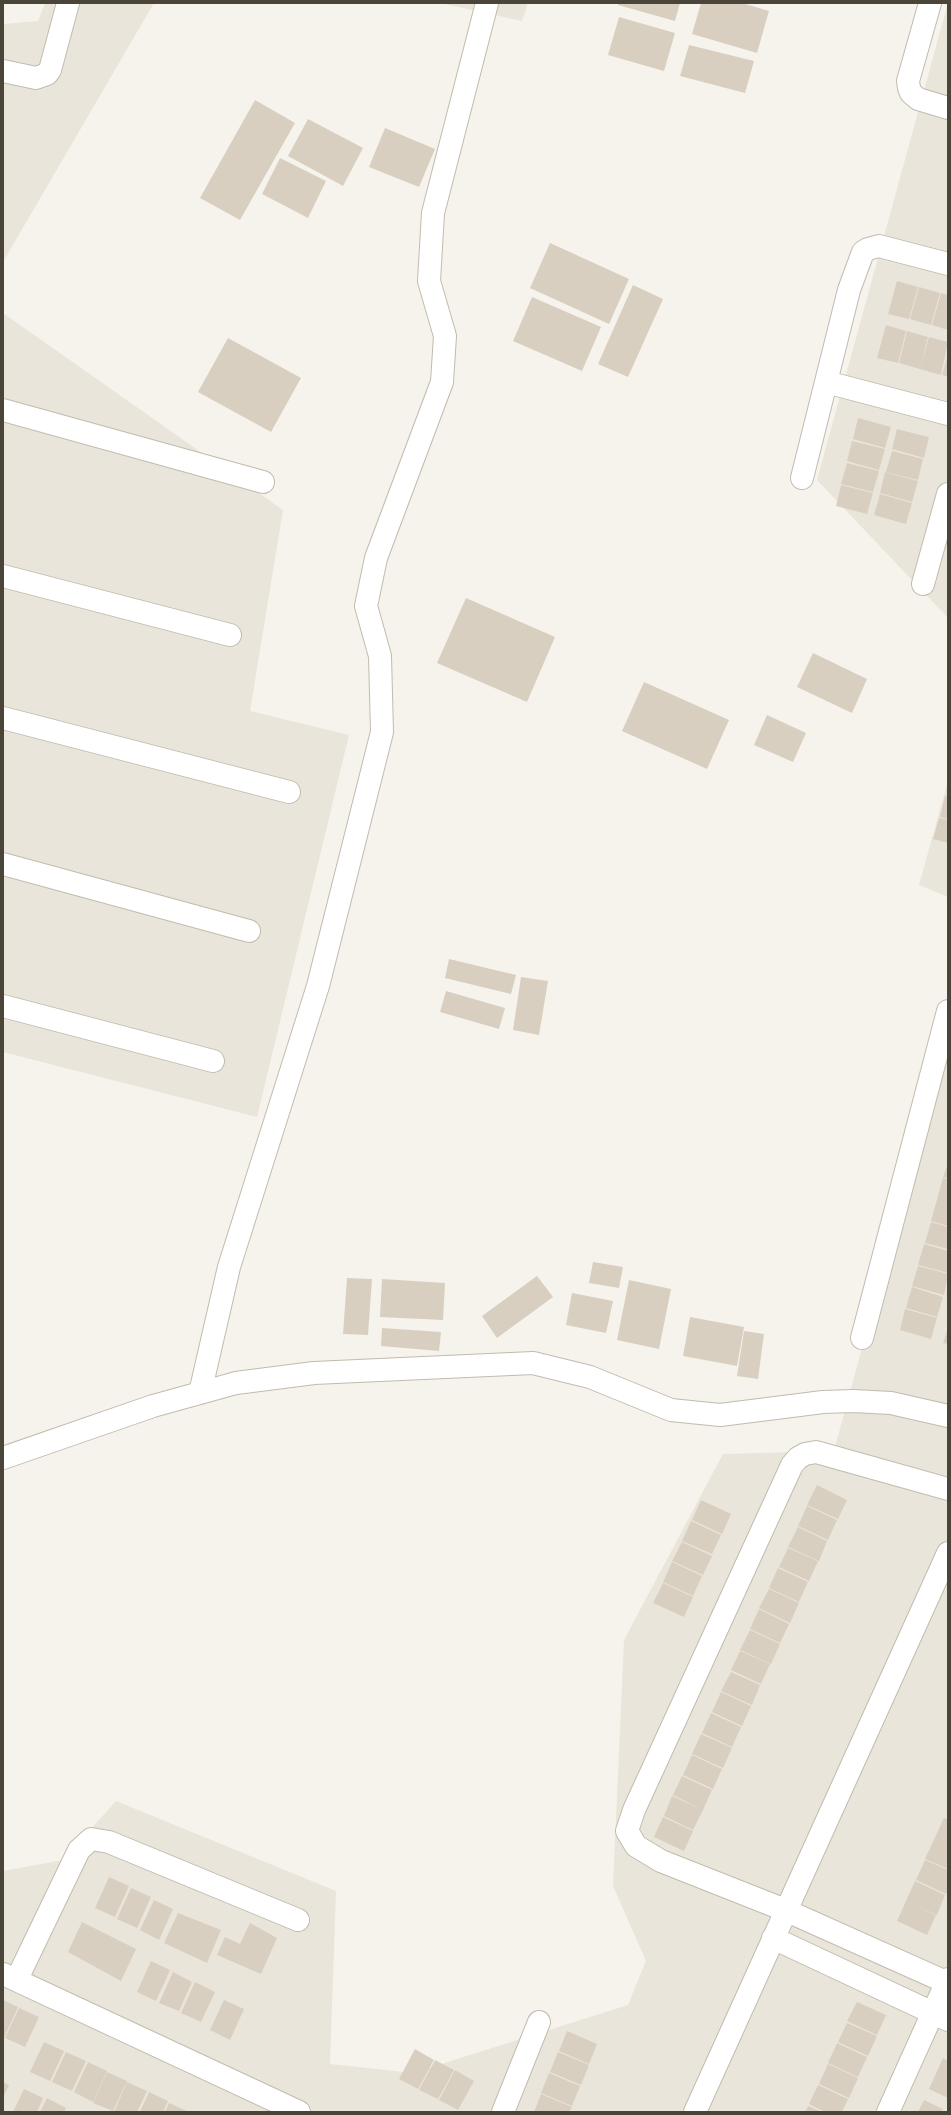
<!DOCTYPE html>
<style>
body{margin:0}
#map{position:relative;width:951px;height:2115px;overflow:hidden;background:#f6f3ec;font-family:"PT Sans Narrow",sans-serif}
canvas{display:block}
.frame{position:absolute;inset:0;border:4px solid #4b4439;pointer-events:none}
</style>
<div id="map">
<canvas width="951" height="2115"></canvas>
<div class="frame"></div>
</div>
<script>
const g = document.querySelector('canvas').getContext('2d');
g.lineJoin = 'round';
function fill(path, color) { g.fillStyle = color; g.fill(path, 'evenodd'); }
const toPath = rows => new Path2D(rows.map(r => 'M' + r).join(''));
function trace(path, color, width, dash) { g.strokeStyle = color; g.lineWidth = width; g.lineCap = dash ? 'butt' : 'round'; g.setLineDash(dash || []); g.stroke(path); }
fill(toPath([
 [45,3,154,3,3,262,3,24,38,21],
 [440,3,528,3,522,21],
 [948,3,948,618,817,480],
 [3,313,283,510,250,711,349,735,257,1117,3,1052],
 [948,781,948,897,919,885],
 [948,1031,948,2112,3,2112,3,1871,63,1860,116,1801,336,1891,330,2064,413,2073,628,2005,646,1961,613,1886,624,1640,723,1454,834,1451]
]), '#eae5da');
fill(toPath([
 [618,3,680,3,675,21,618,5],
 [701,3,742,3,769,11,757,53,692,34],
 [619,17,675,33,664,71,608,55],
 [689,45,754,61,745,93,680,76],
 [255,100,295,123,240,220,200,198],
 [308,119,363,148,343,186,288,156],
 [385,128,435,149,419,187,369,167],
 [280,158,326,181,308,218,262,194],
 [550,243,629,279,609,324,530,288],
 [897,281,918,287,909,319,888,314],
 [633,285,663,299,628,377,598,364],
 [919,287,940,293,931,325,910,319],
 [941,293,948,295,948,330,932,325],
 [532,297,601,327,582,371,513,341],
 [886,325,906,331,898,363,877,358],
 [907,331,928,337,920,369,899,363],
 [929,337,948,342,941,375,920,369],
 [228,338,301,378,271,432,198,392],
 [948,355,948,377,942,375],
 [858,418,891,427,885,448,853,439],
 [897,429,929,437,924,458,892,449],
 [852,441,885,449,879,470,847,461],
 [892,451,923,459,918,480,886,472],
 [847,463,879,471,873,492,841,484],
 [885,472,918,481,912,502,880,493],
 [841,485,873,493,867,514,836,506],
 [880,494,912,503,906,524,874,515],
 [466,598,555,637,527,702,437,663],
 [813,653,867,679,852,713,797,687],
 [644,682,729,720,707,769,622,731],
 [767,715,806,733,793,762,754,745],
 [945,796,948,797,948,819,940,817],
 [939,818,948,820,948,843,933,839],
 [449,959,516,975,511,994,445,978],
 [521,977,548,981,539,1035,513,1030],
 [446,991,505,1008,499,1029,440,1012],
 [948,1163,948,1178,943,1177],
 [943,1178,948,1179,948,1226,931,1221],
 [931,1222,948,1227,948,1249,925,1243],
 [924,1244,948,1251,948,1273,918,1265],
 [593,1262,623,1267,619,1288,589,1283],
 [918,1266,948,1274,944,1295,912,1286],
 [537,1276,553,1297,497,1338,482,1316],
 [347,1278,372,1279,368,1335,343,1334],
 [382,1279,445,1283,443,1320,380,1317],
 [629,1280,671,1289,659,1349,617,1340],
 [912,1287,943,1297,937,1317,906,1308],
 [572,1293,613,1301,606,1333,566,1325],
 [905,1309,937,1318,931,1339,900,1330],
 [690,1317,744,1327,737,1366,683,1356],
 [382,1328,441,1332,439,1351,381,1346],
 [948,1328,948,1344,943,1343],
 [744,1331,764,1334,758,1379,737,1376],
 [817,1485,847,1500,838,1519,807,1505],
 [701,1500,731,1514,722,1534,692,1520],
 [807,1506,837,1520,828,1540,798,1526],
 [691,1521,721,1535,712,1554,682,1541],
 [798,1527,827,1541,819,1561,788,1547],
 [682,1542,712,1556,703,1575,672,1561],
 [788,1548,818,1561,809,1581,779,1567],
 [672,1562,702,1576,693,1596,663,1582],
 [778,1568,808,1582,799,1602,769,1588],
 [663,1583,693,1597,684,1617,653,1603],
 [769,1589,799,1603,790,1623,759,1608],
 [759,1609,789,1624,780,1643,750,1629],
 [750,1630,780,1644,771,1664,740,1650],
 [740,1651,770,1664,761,1684,731,1670],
 [731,1672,760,1685,752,1705,721,1691],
 [721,1692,751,1706,742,1726,712,1712],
 [711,1713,741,1727,732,1747,702,1733],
 [701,1734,732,1748,723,1768,692,1754],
 [692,1755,722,1769,713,1789,683,1775],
 [682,1776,712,1790,703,1810,673,1795],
 [672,1796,703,1810,693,1830,664,1816],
 [663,1817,693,1831,684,1851,654,1837],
 [944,1818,948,1820,948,1869,925,1859],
 [925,1860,948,1870,948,1890,946,1894,916,1880],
 [109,1877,129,1886,115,1917,95,1908],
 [915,1881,945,1895,937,1915,906,1901],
 [131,1888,151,1897,137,1928,117,1919],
 [154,1900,173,1909,159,1940,140,1930],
 [906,1901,936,1915,927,1935,897,1921],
 [178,1913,221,1930,207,1963,164,1943],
 [82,1922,136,1949,121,1981,68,1952],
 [250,1923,277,1938,261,1974,217,1955,225,1937,240,1944],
 [151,1961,170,1970,156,2001,137,1992],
 [173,1972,192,1982,179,2011,159,2003],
 [195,1982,215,1992,201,2022,181,2013],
 [3,2000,18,2007,4,2038,3,2037],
 [224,2000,244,2009,230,2040,210,2030],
 [857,2002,886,2015,877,2035,847,2021],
 [19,2008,39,2017,25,2047,5,2038],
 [847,2023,877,2036,868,2056,838,2042],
 [567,2031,597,2044,589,2064,559,2051],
 [44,2042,64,2051,50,2081,30,2072],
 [837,2043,867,2057,858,2077,828,2063],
 [415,2049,434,2060,418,2089,399,2079],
 [66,2052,86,2061,72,2091,52,2082],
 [558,2052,589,2065,581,2085,550,2072],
 [943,2058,948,2061,948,2098,929,2089],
 [435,2060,454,2070,438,2099,419,2090],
 [88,2062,107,2071,93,2102,74,2092],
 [828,2064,858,2078,849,2098,819,2084],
 [455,2070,474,2081,458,2110,439,2100],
 [107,2072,127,2081,113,2111,93,2103],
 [549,2073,580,2086,572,2106,541,2093],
 [3,2082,9,2085,3,2098],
 [127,2082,147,2091,137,2112,114,2112],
 [818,2085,848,2099,842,2112,825,2112,809,2104],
 [24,2089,43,2098,37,2112,13,2112],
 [149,2092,168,2101,163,2112,140,2112],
 [541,2094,572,2107,569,2112,534,2112],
 [47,2098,66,2108,64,2112,40,2112],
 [924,2100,943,2109,942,2112,918,2112],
 [169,2103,189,2112,165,2112],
 [808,2106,822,2112,805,2112]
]), '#d8cfc1');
const street = toPath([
 [930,3,908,81,909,88,911,93,918,99,948,108],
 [3,71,36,78,47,74,50,70,68,3],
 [826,382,948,414],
 [3,410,263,482],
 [802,478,849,290,863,252,868,249,879,246,948,264],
 [3,576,230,635],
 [923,584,948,494],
 [3,718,289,792],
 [3,864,249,931],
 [3,1006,213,1061],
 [862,1338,948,1011],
 [200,1393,229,1267,318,986,382,732,380,656,366,606,376,558,442,382,445,336,429,281,433,213,487,3],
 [3,1458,153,1406,236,1383,314,1373,533,1363,590,1377,671,1410,720,1415,823,1402,853,1401,891,1403,948,1416],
 [948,1489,816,1452,805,1454,798,1458,792,1465,634,1810,627,1831,636,1846,661,1861,785,1910,948,1983],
 [773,1938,948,2020],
 [3,1974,299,2112],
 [17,1979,79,1850,91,1839,109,1842,298,1920],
 [503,2112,539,2022],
 [695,2112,948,1553],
 [888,2112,948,1979]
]);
trace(street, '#c2bbae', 24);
trace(street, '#fff', 22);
</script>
